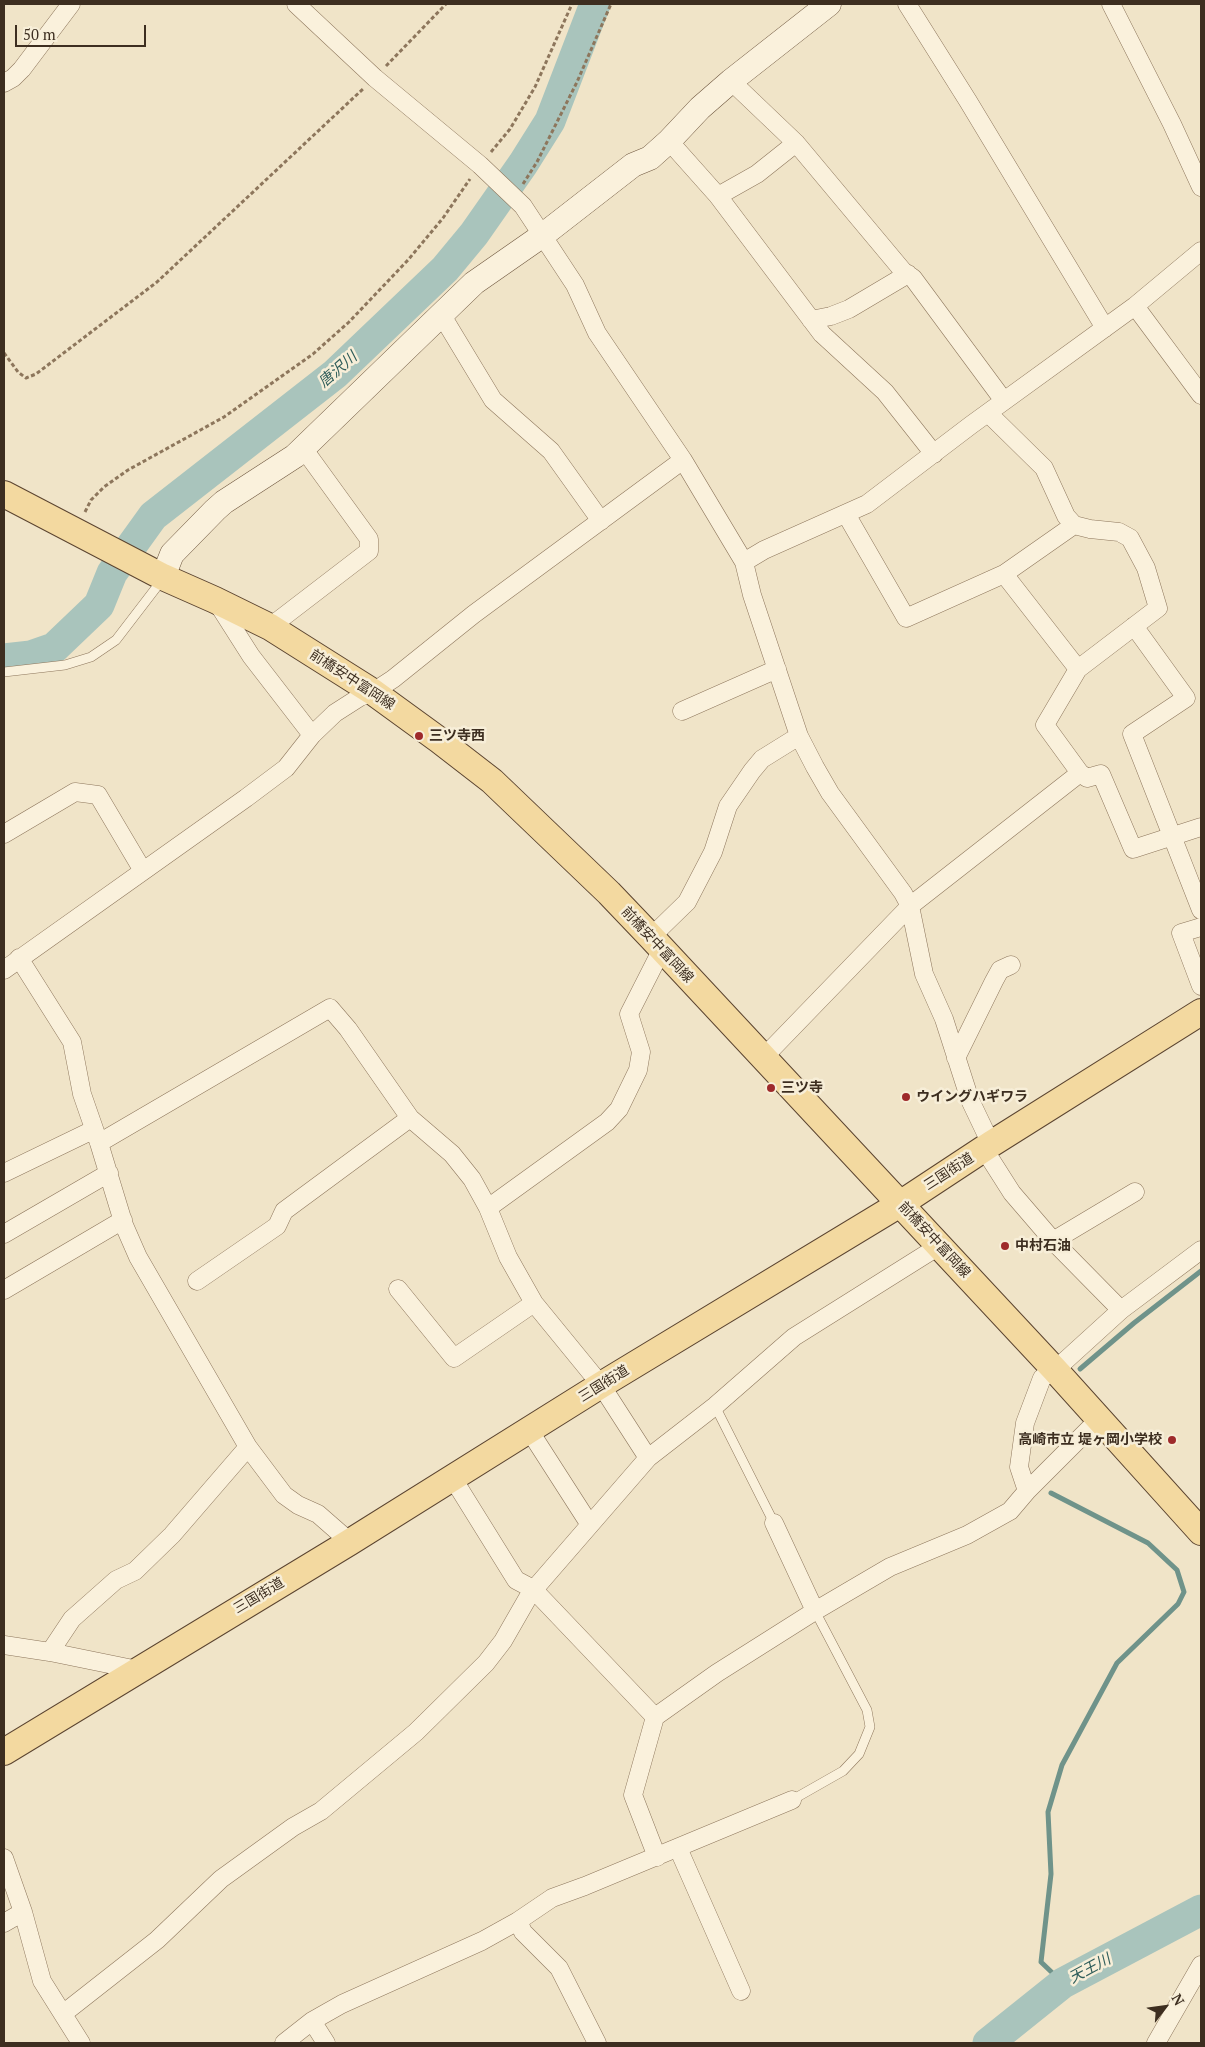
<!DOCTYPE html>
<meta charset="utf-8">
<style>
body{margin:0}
#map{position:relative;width:1205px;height:2047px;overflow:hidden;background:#f0e4c8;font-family:"PT Serif",serif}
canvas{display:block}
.frame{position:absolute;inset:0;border:5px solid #3d2e20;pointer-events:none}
.north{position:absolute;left:1140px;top:1982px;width:50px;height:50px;-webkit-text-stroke:4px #f7eed8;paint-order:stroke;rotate:60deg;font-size:14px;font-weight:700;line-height:20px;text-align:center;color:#3d2e20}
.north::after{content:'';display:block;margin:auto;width:18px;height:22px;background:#3d2e20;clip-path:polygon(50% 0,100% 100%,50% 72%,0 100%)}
.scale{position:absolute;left:15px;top:25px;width:131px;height:22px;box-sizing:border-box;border:2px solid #3d2e20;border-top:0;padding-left:6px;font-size:15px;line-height:18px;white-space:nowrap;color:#3d2e20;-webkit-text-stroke:4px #f7eed8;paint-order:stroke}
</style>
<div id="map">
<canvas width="1205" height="2047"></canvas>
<div class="frame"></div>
<div class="north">N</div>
<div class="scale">50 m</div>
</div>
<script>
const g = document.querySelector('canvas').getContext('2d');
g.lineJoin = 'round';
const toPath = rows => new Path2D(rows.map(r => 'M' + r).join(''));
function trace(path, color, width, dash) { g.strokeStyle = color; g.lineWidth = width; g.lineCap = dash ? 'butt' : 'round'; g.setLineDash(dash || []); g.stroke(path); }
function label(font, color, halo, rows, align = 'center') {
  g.font = font + ' "PT Serif","Noto Sans JP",serif'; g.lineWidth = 5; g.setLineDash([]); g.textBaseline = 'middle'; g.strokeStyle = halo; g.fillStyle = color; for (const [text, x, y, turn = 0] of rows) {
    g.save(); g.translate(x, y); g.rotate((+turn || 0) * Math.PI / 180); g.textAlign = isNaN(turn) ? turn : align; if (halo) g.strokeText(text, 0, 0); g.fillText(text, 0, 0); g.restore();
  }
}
trace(toPath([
 [1080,1369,1134,1323,1201,1271],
 [1051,1493,1148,1543,1177,1570,1184,1592,1178,1604,1117,1663,1062,1765,1048,1812,1051,1874,1041,1962,1063,1983]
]), '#6f938a', 5);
trace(toPath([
 [4,659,31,656,54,648,99,605,112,573,153,516,335,374,445,269,474,234,523,164,550,121,595,4],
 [988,2043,1063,1983,1201,1910]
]), '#a9c4bc', 31);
const lane = toPath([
 [4,672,65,665,91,657,116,640,162,580],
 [715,1406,774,1523],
 [792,1800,843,1771,859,1754,870,1727,867,1710,815,1611]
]);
const street = toPath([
 [296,4,375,78,480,165,523,206,575,285,597,333,683,460,744,562,752,595,799,736,815,767,830,793,903,893,910,906,924,974,944,1019,970,1100,991,1144],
 [907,4,968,101,1105,328],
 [1111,4,1172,124,1201,187],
 [731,81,796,143,903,271,913,278,1004,401],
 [4,83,13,78,22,69,71,4],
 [669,141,718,196,822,334,885,392,934,454],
 [718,196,757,174,796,143],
 [1135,306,1201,395],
 [441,314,493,400,551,451,601,521],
 [811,320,831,316,849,309,908,274],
 [988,413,1044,468,1066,516,1074,525,1090,529,1119,532,1130,538,1146,568,1158,608,1078,669,1045,725,1080,773,1087,778,1101,774,1133,849,1201,827],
 [846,514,906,618,1004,574,1074,525],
 [744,562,764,550,867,504,971,425,1135,306,1201,251],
 [1004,574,1078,669],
 [216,601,251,656,312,735],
 [1134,626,1186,698,1132,734,1201,910],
 [270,627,369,551,369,539,303,448],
 [682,711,777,669],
 [4,834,75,792,98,795,143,871],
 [1201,927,1181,933,1201,986],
 [651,937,687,902,713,852,728,806,752,771,762,759,799,736],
 [19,958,72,1042,82,1094,99,1143,124,1225,138,1257,248,1447,284,1495,298,1505,318,1514,350,1542],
 [4,970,246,798,286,768,312,735,335,713,360,697,373,692,393,679,474,614,683,460],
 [763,1058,910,906,1080,773],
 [956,1058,994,981,1000,970,1011,965],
 [99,1143,330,1008,348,1029,410,1118,452,1154,472,1179,488,1208,508,1257,534,1303,601,1385,648,1458],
 [984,1149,1012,1193,1055,1243,1121,1310],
 [4,1173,93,1130],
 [488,1208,607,1122,619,1109,638,1070,641,1052,629,1014,662,949],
 [4,1234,109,1173],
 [1053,1241,1135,1192],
 [197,1281,277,1226,284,1211,410,1118],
 [398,1289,454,1358,534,1303],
 [4,1290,123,1220],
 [529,1430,590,1525],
 [452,1477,516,1580,533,1589,655,1717],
 [1027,1491,1019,1467,1025,1423,1042,1378,1055,1370,1121,1310,1201,1250],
 [774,1523,815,1611],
 [4,1645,50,1652,138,1670],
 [50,1652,72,1619,116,1580,135,1571,172,1535,248,1447],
 [678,1848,741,1991],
 [657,1857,633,1795,655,1717,717,1673,815,1611,890,1567,967,1535,1010,1511,1027,1491,1099,1419],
 [4,1858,23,1912,42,1981,81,2043],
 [518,1921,523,1932,559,1968,597,2043],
 [4,1923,23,1912],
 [64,2013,157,1940,221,1879,293,1827,321,1811,416,1732,486,1663,503,1641,530,1594,648,1458,715,1406,794,1337,939,1246],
 [312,2021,326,2043],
 [284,2043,312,2021,342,2004,482,1941,518,1921,552,1898,585,1886,792,1800],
 [1156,2043,1201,1965]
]);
const secondary = toPath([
 [163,577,172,554,215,510,224,502,295,456,474,283,543,235,633,165,650,158,669,141,700,108,731,81,829,4]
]);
const primary = toPath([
 [4,494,163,577,215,600,270,627,373,692,439,740,492,781,609,893,651,937,1055,1370,1201,1532],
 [4,1752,350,1542,601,1385,900,1204,991,1144,1201,1012]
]);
trace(lane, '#8d765c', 10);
trace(street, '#8d765c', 19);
trace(secondary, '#6f573f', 25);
trace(primary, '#5b4430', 28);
trace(toPath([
 [386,66,446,4],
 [491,152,510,129,535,87,572,4],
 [523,184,537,162,577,82,611,4],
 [4,353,18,372,26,378,36,374,157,282,364,88],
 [85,512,91,500,104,487,128,470,224,417,313,354,349,322,408,260,443,218,470,179]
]), '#8d765c', 3, [4, 2.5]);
trace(lane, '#faf1dc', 9);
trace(street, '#faf1dc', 18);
trace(secondary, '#faf1dc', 24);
trace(primary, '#f3d9a0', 26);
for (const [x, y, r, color] of [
 [419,736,5,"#9e2a2b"],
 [771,1088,5,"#9e2a2b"],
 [906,1097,5,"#9e2a2b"],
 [1005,1246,5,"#9e2a2b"],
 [1172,1440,5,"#9e2a2b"]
]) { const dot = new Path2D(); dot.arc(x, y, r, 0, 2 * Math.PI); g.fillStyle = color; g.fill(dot); trace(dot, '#f7eed8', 2); }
label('14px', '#3d2e20', '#f7eed8', [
 ["前橋安中富岡線",352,680,33],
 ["前橋安中富岡線",657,945,47],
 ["三国街道",949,1172,-33],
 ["前橋安中富岡線",934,1240,47],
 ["三国街道",604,1384,-32],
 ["三国街道",259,1596,-31]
]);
label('bold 14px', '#3d2e20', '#f7eed8', [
 ["三ツ寺西",429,736],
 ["三ツ寺",781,1088],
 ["ウイングハギワラ",916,1097],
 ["中村石油",1015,1246],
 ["高崎市立 堤ヶ岡小学校",1162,1440,"right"]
], 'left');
label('italic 15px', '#2f5d5a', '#f7eed8', [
 ["唐沢川",338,370,-41],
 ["天王川",1090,1969,-28]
]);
</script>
